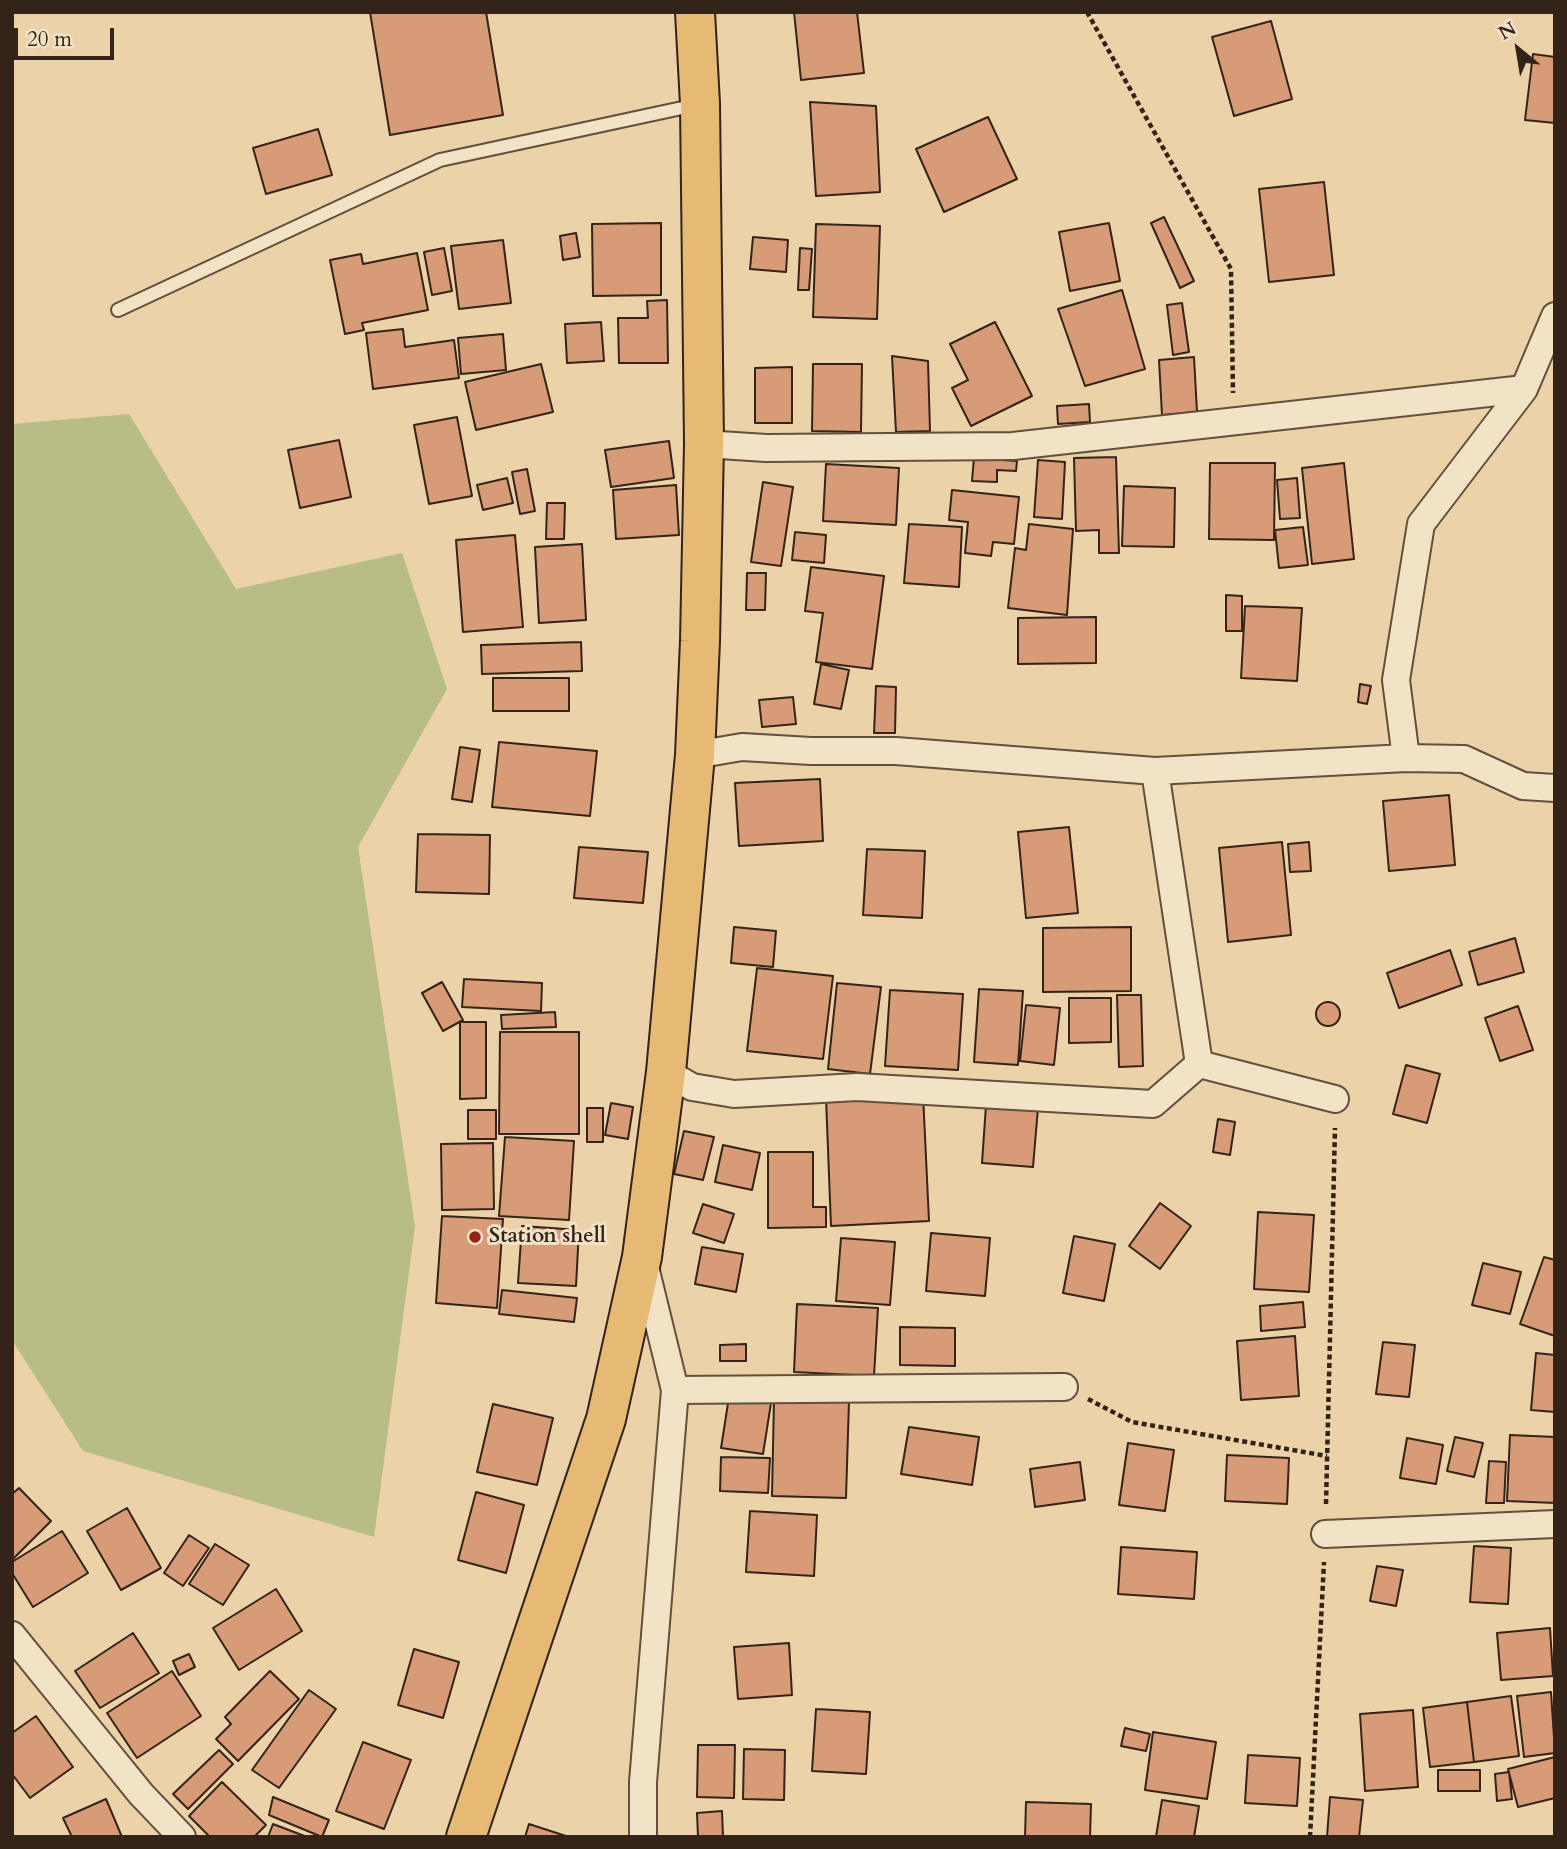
<!DOCTYPE html>
<style>
body{margin:0}
#map{position:relative;width:1567px;height:1849px;overflow:hidden;background:#ebd2a8;font-family:Cardo,serif}
canvas{display:block}
.frame{position:absolute;inset:0;border:14px solid #342319;pointer-events:none}
.north{position:absolute;left:1483px;top:14px;width:70px;height:70px;-webkit-text-stroke:5px #f2e2c6;paint-order:stroke;rotate:330deg;font-size:19px;font-weight:700;line-height:28px;text-align:center;color:#342319}
.north::after{content:'';display:block;margin:auto;width:24px;height:32px;background:#342319;clip-path:polygon(50% 0,100% 100%,50% 72%,0 100%)}
.scale{position:absolute;left:14px;top:28px;width:100px;height:32px;box-sizing:border-box;border:4px solid #342319;border-top:0;padding-left:9px;font-size:21px;line-height:24px;white-space:nowrap;color:#342319;-webkit-text-stroke:5px #f2e2c6;paint-order:stroke}
</style>
<div id="map">
<canvas width="1567" height="1849"></canvas>
<div class="frame"></div>
<div class="north">N</div>
<div class="scale">20 m</div>
</div>
<script>
const g = document.querySelector('canvas').getContext('2d');
g.lineJoin = 'round';
function fill(path, color) { g.fillStyle = color; g.fill(path, 'evenodd'); }
const toPath = rows => new Path2D(rows.map(r => 'M' + r).join(''));
function trace(path, color, width, dash) { g.strokeStyle = color; g.lineWidth = width; g.lineCap = dash ? 'butt' : 'round'; g.setLineDash(dash || []); g.stroke(path); }
function label(font, color, halo, rows, align = 'center') {
  g.font = font + ' Cardo,serif'; g.lineWidth = 6; g.setLineDash([]); g.textBaseline = 'middle'; g.strokeStyle = halo; g.fillStyle = color; for (const [text, x, y, turn = 0] of rows) {
    g.save(); g.translate(x, y); g.rotate((+turn || 0) * Math.PI / 180); g.textAlign = isNaN(turn) ? turn : align; if (halo) g.strokeText(text, 0, 0); g.fillText(text, 0, 0); g.restore();
  }
}
fill(toPath([
 [129,414,236,589,402,553,447,689,358,847,415,1226,374,1537,83,1451,12,1340,12,424]
]), '#b8bc87');
const building = toPath([
 [370,12,486,12,503,115,390,135,370,12],
 [794,12,857,12,864,73,801,80,794,12],
 [1271,21,1292,99,1234,116,1212,37,1271,21],
 [1533,54,1555,57,1555,123,1525,120,1533,54],
 [810,102,876,106,880,192,816,196,810,102],
 [988,117,1017,179,944,212,916,149,988,117],
 [318,129,332,175,266,194,253,148,318,129],
 [1324,182,1334,275,1269,282,1259,189,1324,182],
 [1164,217,1194,281,1180,288,1151,223,1164,217],
 [661,223,661,295,593,296,592,224,661,223],
 [1109,223,1120,281,1070,291,1059,232,1109,223],
 [816,224,880,226,877,319,813,317,816,224],
 [576,233,580,257,563,260,560,236,576,233],
 [753,237,788,240,786,272,750,269,753,237],
 [503,240,511,303,459,309,451,246,503,240],
 [444,248,452,291,432,295,424,252,444,248],
 [800,248,812,249,809,290,798,290,800,248],
 [417,253,428,310,362,323,364,330,345,334,330,260,361,254,363,264,417,253],
 [1122,290,1145,369,1085,386,1058,309,1122,290],
 [667,300,668,363,619,363,618,318,648,318,647,301,667,300],
 [1182,303,1189,352,1173,355,1167,305,1182,303],
 [601,322,604,361,567,363,565,324,601,322],
 [995,322,1032,396,971,426,952,388,968,380,950,344,995,322],
 [403,329,405,347,454,340,459,378,373,389,366,333,403,329],
 [503,334,506,370,461,374,458,338,503,334],
 [892,356,928,361,930,431,896,432,892,356],
 [1194,357,1197,412,1162,415,1159,360,1194,357],
 [541,364,553,412,476,430,465,382,541,364],
 [813,364,862,364,861,432,812,431,813,364],
 [792,367,792,423,755,423,755,368,792,367],
 [1089,404,1090,422,1058,424,1057,406,1089,404],
 [457,417,472,496,429,504,414,425,457,417],
 [339,440,351,497,300,508,288,450,339,440],
 [669,441,674,478,611,487,605,450,669,441],
 [1116,457,1119,553,1099,553,1099,530,1076,531,1074,458,1116,457],
 [974,458,1017,461,1016,471,997,470,997,482,972,481,974,458],
 [1038,460,1065,462,1062,519,1034,517,1038,460],
 [1210,463,1275,463,1274,540,1209,539,1210,463],
 [1344,463,1354,559,1312,564,1302,468,1344,463],
 [826,464,899,468,896,525,823,521,826,464],
 [527,469,535,511,520,514,512,472,527,469],
 [507,478,513,503,483,510,477,485,507,478],
 [1297,478,1300,518,1280,519,1277,480,1297,478],
 [763,482,793,487,781,566,751,562,763,482],
 [676,485,679,535,616,539,613,490,676,485],
 [1124,486,1175,488,1174,547,1122,546,1124,486],
 [952,490,1019,497,1014,544,993,542,991,556,965,553,968,522,949,520,952,490],
 [547,503,565,503,564,539,546,539,547,503],
 [909,524,962,527,959,587,904,583,909,524],
 [1029,524,1073,529,1067,615,1008,608,1015,548,1026,550,1029,524],
 [1303,527,1308,565,1279,568,1275,530,1303,527],
 [795,532,826,535,824,563,792,560,795,532],
 [515,535,523,627,463,632,456,540,515,535],
 [582,544,586,620,539,623,535,547,582,544],
 [811,567,884,576,872,669,816,662,823,613,805,611,811,567],
 [747,573,766,573,765,610,746,610,747,573],
 [1226,595,1242,596,1242,631,1226,631,1226,595],
 [1245,606,1302,608,1297,681,1241,678,1245,606],
 [1096,617,1096,663,1018,664,1018,618,1096,617],
 [581,642,582,671,482,674,481,645,581,642],
 [821,664,849,670,841,709,814,704,821,664],
 [493,678,569,678,569,711,493,711,493,678],
 [1360,684,1371,686,1367,704,1358,702,1360,684],
 [876,686,896,687,895,733,874,733,876,686],
 [793,697,796,724,762,727,759,700,793,697],
 [499,742,597,751,590,816,492,807,499,742],
 [460,747,480,750,472,802,452,799,460,747],
 [820,779,823,841,739,846,735,783,820,779],
 [1449,795,1455,865,1389,871,1383,801,1449,795],
 [1069,827,1078,913,1026,918,1018,832,1069,827],
 [418,834,490,835,489,894,416,892,418,834],
 [1282,842,1291,935,1228,942,1219,848,1282,842],
 [1309,842,1311,871,1290,872,1288,844,1309,842],
 [579,847,648,852,643,903,574,898,579,847],
 [867,849,925,851,922,918,863,915,867,849],
 [734,927,776,931,773,967,731,963,734,927],
 [1131,927,1131,991,1043,992,1043,928,1131,927],
 [1515,938,1524,972,1478,985,1469,952,1515,938],
 [1450,950,1462,985,1399,1008,1387,973,1450,950],
 [757,968,833,976,823,1059,747,1051,757,968],
 [464,979,542,983,541,1011,462,1007,464,979],
 [442,982,463,1020,443,1031,422,993,442,982],
 [837,983,881,987,870,1074,828,1069,837,983],
 [979,989,1023,991,1018,1065,974,1062,979,989],
 [890,990,963,994,958,1070,885,1066,890,990],
 [1117,995,1141,995,1143,1066,1119,1067,1117,995],
 [1069,998,1111,998,1111,1042,1069,1043,1069,998],
 '1316 1014a12 12 0 1 1 24 0a12 12 0 1 1-24 0Z',
 [1026,1005,1060,1008,1054,1065,1020,1061,1026,1005],
 [1518,1006,1533,1050,1500,1061,1485,1018,1518,1006],
 [555,1012,556,1027,502,1029,501,1015,555,1012],
 [460,1022,486,1022,486,1098,460,1099,460,1022],
 [500,1032,579,1032,579,1134,499,1134,500,1032],
 [1406,1065,1440,1074,1427,1123,1393,1114,1406,1065],
 [923,1094,929,1221,831,1226,826,1098,923,1094],
 [611,1103,633,1107,628,1139,605,1135,611,1103],
 [986,1105,1038,1108,1033,1167,982,1163,986,1105],
 [587,1108,603,1108,603,1142,587,1142,587,1108],
 [468,1110,496,1110,496,1139,468,1139,468,1110],
 [1218,1119,1235,1122,1230,1155,1213,1152,1218,1119],
 [684,1131,714,1137,703,1180,674,1174,684,1131],
 [505,1137,574,1141,569,1220,499,1216,505,1137],
 [493,1143,494,1209,442,1210,441,1144,493,1143],
 [723,1145,760,1153,752,1190,715,1182,723,1145],
 [768,1152,813,1152,813,1207,826,1207,826,1227,768,1228,768,1152],
 [1160,1203,1191,1226,1160,1269,1129,1246,1160,1203],
 [703,1204,734,1214,724,1243,693,1233,703,1204],
 [1258,1212,1314,1215,1309,1292,1254,1289,1258,1212],
 [442,1216,503,1219,497,1308,436,1303,442,1216],
 [522,1226,579,1230,576,1286,518,1283,522,1226],
 [931,1233,990,1238,985,1296,926,1291,931,1233],
 [1074,1236,1115,1244,1104,1301,1063,1293,1074,1236],
 [841,1238,895,1242,890,1305,836,1301,841,1238],
 [702,1247,743,1254,736,1292,695,1284,702,1247],
 [1544,1257,1555,1260,1555,1336,1520,1324,1544,1257],
 [1483,1263,1521,1272,1510,1314,1472,1305,1483,1263],
 [502,1290,577,1298,574,1322,499,1314,502,1290],
 [1303,1302,1305,1327,1261,1331,1260,1306,1303,1302],
 [797,1304,878,1308,874,1376,794,1372,797,1304],
 [900,1327,955,1328,955,1366,900,1365,900,1327],
 [1295,1336,1299,1396,1241,1400,1237,1341,1295,1336],
 [1383,1342,1415,1345,1409,1397,1376,1394,1383,1342],
 [746,1344,746,1361,720,1361,720,1345,746,1344],
 [1536,1353,1555,1355,1555,1412,1531,1410,1536,1353],
 [729,1397,771,1403,763,1454,721,1448,729,1397],
 [774,1399,849,1401,846,1498,772,1496,774,1399],
 [493,1404,553,1418,537,1485,477,1472,493,1404],
 [909,1427,979,1437,972,1485,901,1474,909,1427],
 [1510,1435,1555,1437,1555,1503,1507,1501,1510,1435],
 [1455,1437,1483,1443,1474,1477,1447,1471,1455,1437],
 [1407,1438,1443,1445,1436,1484,1400,1478,1407,1438],
 [1128,1443,1174,1450,1165,1511,1119,1505,1128,1443],
 [1227,1455,1289,1458,1287,1504,1225,1501,1227,1455],
 [721,1457,770,1458,768,1493,720,1491,721,1457],
 [1489,1461,1506,1462,1504,1503,1486,1503,1489,1461],
 [1080,1462,1085,1500,1035,1507,1030,1469,1080,1462],
 [19,1488,51,1521,13,1559,12,1494,19,1488],
 [476,1492,524,1505,506,1573,458,1560,476,1492],
 [127,1508,161,1568,121,1590,87,1531,127,1508],
 [750,1511,817,1515,814,1576,746,1572,750,1511],
 [62,1531,88,1573,33,1607,12,1573,12,1562,62,1531],
 [189,1535,209,1548,183,1586,164,1573,189,1535],
 [215,1544,249,1565,223,1605,189,1584,215,1544],
 [1474,1546,1511,1548,1508,1604,1470,1602,1474,1546],
 [1121,1547,1197,1552,1194,1599,1118,1594,1121,1547],
 [1377,1566,1403,1570,1396,1606,1370,1601,1377,1566],
 [276,1589,302,1631,239,1670,213,1628,276,1589],
 [1550,1628,1553,1676,1501,1680,1497,1633,1550,1628],
 [133,1633,159,1673,100,1708,75,1671,133,1633],
 [789,1643,792,1695,738,1699,734,1647,789,1643],
 [414,1649,459,1662,443,1718,398,1705,414,1649],
 [189,1654,195,1667,179,1675,173,1661,189,1654],
 [172,1671,201,1716,137,1758,107,1713,172,1671],
 [270,1671,299,1699,238,1761,216,1739,231,1724,225,1717,270,1671],
 [309,1690,336,1709,279,1788,252,1770,309,1690],
 [1551,1692,1555,1753,1524,1757,1517,1696,1551,1692],
 [1511,1696,1519,1756,1474,1762,1467,1702,1511,1696],
 [1467,1702,1474,1762,1430,1767,1423,1708,1467,1702],
 [816,1709,870,1712,866,1774,812,1771,816,1709],
 [1413,1710,1418,1787,1365,1791,1360,1714,1413,1710],
 [36,1716,73,1767,30,1798,12,1774,12,1733,36,1716],
 [1125,1728,1150,1734,1146,1751,1121,1746,1125,1728],
 [1153,1732,1216,1742,1207,1799,1145,1790,1153,1732],
 [363,1742,411,1760,384,1829,336,1811,363,1742],
 [698,1745,735,1745,734,1798,697,1797,698,1745],
 [744,1749,785,1750,784,1800,743,1799,744,1749],
 [219,1750,233,1764,188,1809,173,1794,219,1750],
 [1248,1755,1300,1758,1297,1806,1245,1803,1248,1755],
 [1555,1757,1555,1798,1518,1807,1508,1769,1555,1757],
 [1438,1770,1480,1770,1480,1791,1438,1791,1438,1770],
 [1509,1772,1512,1799,1497,1801,1495,1774,1509,1772],
 [222,1782,266,1825,254,1837,210,1837,189,1816,222,1782],
 [273,1797,329,1820,322,1837,269,1815,273,1797],
 [1330,1797,1363,1800,1359,1837,1327,1837,1330,1797],
 [106,1799,122,1837,72,1837,63,1818,106,1799],
 [1162,1800,1199,1806,1194,1837,1156,1837,1162,1800],
 [1026,1802,1091,1804,1090,1837,1025,1837,1026,1802],
 [722,1811,723,1837,698,1837,697,1813,722,1811],
 [273,1824,307,1837,268,1837,273,1824],
 [529,1824,569,1837,525,1837,529,1824]
]);
fill(building, '#d89b77');
trace(building, '#342319', 2);
const lane = toPath([
 [118,310,440,160,696,105]
]);
const street = toPath([
 [704,444,766,448,1013,446,1524,389],
 [695,755,742,747,811,751,896,751,1155,771,1406,758,1464,759,1523,786,1555,788],
 [1406,758,1396,680,1421,524,1524,389,1555,316],
 [1199,1064,1335,1099],
 [666,1072,692,1087,734,1094,857,1087,1153,1104,1199,1064,1155,771],
 [675,1390,1064,1387],
 [1325,1534,1555,1524],
 [12,1635,141,1794,182,1837],
 [643,1837,643,1782,675,1390,644,1263]
]);
const highway = toPath([
 [466,1837,606,1419,642,1257,666,1072,695,755,700,641,704,444,700,104,695,12]
]);
trace(lane, '#624f3d', 16);
trace(street, '#624f3d', 30);
trace(highway, '#342319', 42);
trace(toPath([
 [1087,12,1231,269,1233,393],
 [1088,1399,1132,1422,1327,1456],
 [1326,1504,1335,1128],
 [1310,1837,1324,1562]
]), '#342319', 4.5, [5, 3.5]);
trace(lane, '#f2e2c6', 12);
trace(street, '#f2e2c6', 26);
trace(highway, '#e6b974', 38);
for (const [x, y, r, color] of [
 [475,1237,7,"#8f2418"]
]) { const dot = new Path2D(); dot.arc(x, y, r, 0, 2 * Math.PI); g.fillStyle = color; g.fill(dot); trace(dot, '#f2e2c6', 2.5); }
label('bold 21px', '#342319', '#f2e2c6', [
 ["Station shell",489,1237]
], 'left');
</script>
